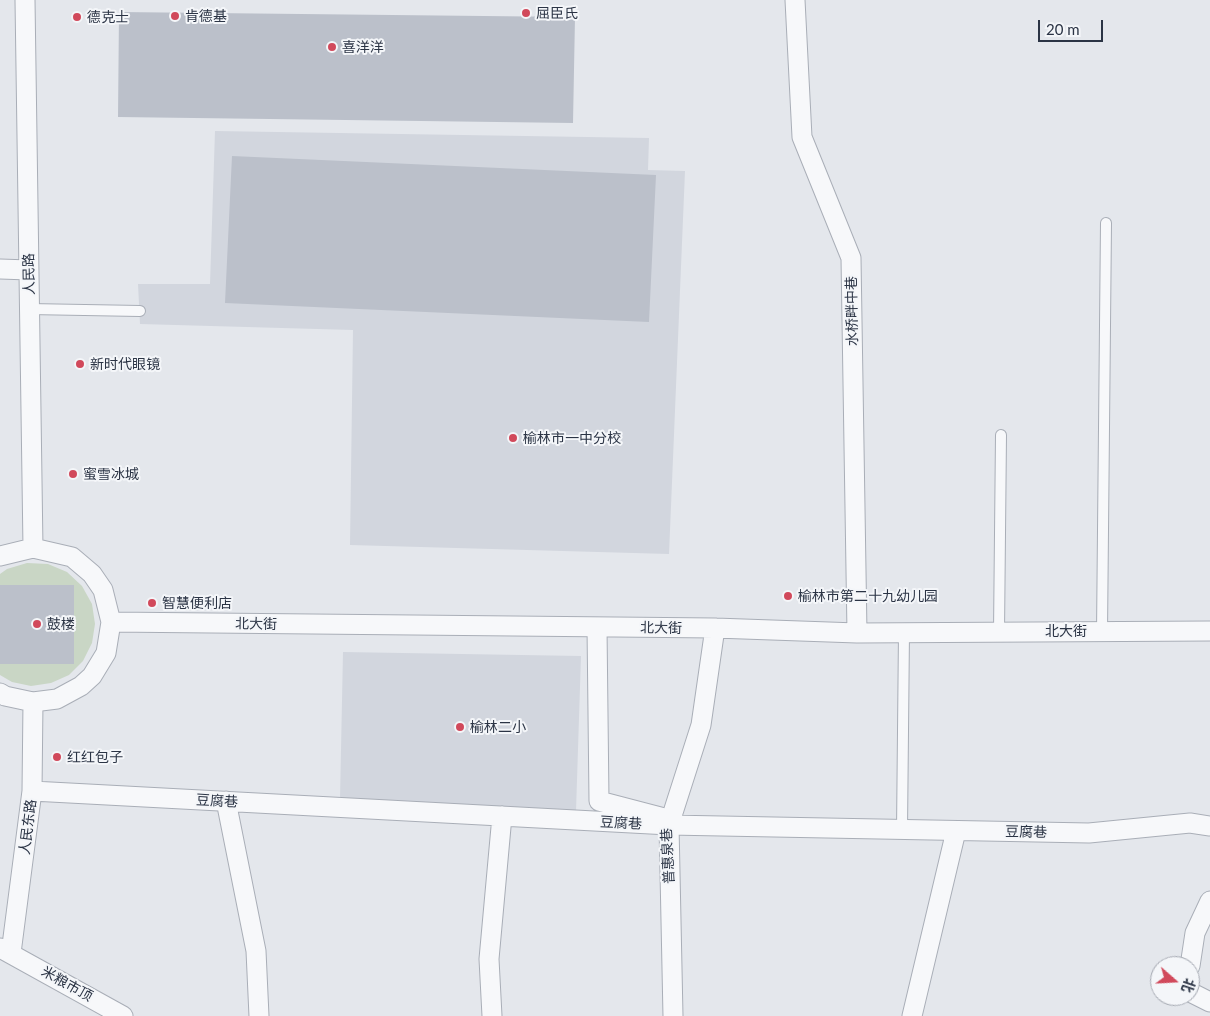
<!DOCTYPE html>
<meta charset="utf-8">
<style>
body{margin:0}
#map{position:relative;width:1210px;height:1016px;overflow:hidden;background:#e4e7ec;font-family:Lato,"Noto Sans SC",sans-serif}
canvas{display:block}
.north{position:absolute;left:1150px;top:956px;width:50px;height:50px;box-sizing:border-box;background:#f4f6f9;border:1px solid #a4a8b1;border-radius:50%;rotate:109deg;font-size:14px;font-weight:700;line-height:20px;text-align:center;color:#2b3445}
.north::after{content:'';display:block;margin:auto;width:18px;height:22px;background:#d1495b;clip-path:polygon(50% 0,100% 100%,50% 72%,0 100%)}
.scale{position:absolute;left:1038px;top:20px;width:65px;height:22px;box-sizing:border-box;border:2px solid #2b3445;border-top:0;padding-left:6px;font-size:15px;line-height:18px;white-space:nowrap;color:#2b3445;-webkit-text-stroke:4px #f4f6f9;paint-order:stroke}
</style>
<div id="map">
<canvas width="1210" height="1016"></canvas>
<div class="north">北</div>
<div class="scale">20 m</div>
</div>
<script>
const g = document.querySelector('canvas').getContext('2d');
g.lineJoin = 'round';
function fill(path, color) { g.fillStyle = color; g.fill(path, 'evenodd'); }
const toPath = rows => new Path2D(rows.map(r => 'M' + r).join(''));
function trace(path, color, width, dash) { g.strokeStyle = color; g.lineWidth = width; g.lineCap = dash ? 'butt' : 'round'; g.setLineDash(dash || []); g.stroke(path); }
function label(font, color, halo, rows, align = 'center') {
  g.font = font + ' Lato,"Noto Sans SC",sans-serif'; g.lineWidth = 4; g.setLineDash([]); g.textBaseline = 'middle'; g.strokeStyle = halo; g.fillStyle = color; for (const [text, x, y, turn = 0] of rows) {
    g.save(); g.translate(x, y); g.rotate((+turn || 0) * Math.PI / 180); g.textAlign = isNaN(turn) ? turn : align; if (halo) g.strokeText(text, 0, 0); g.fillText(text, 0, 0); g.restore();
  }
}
fill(toPath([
 [215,131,649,138,648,170,685,171,669,554,350,545,353,330,140,324,138,284,210,284],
 [343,652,581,656,576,811,340,799]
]), '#d2d6de');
fill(toPath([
 [27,563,48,564,67,572,82,586,92,604,95,624,92,643,83,661,69,675,51,683,31,686,12,682,0,675,0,574,7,569]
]), '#c9d6c5');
fill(toPath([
 [119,12,575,17,573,123,118,117],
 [232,156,656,175,649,322,225,303],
 [0,585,74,585,74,664,0,664]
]), '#bbc0ca');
const lane = toPath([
 [29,309,140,311],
 [999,632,1001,435],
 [1102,632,1106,223],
 [902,830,904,632]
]);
const street = toPath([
 [25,0,33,548],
 [795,0,802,137,851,258,857,633],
 [0,269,29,270],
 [0,556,33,548,72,557,92,574,103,590,111,622,106,653,92,676,81,686,57,699,33,702,5,696,0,693],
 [111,622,715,628,857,633,1210,631],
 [597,627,599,801,664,818,669,825,673,1016],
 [32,791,669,825,1089,833,1190,823,1210,826],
 [226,801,256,951,259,1016],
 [669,825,701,725,715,628],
 [0,948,123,1016],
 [11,953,32,791,33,702],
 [1190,966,1195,933,1210,901],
 [1190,992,1210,1002],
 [492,1016,489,959,502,816],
 [912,1016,956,831]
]);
trace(lane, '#a9aeb7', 12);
trace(street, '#a9aeb7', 21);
trace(lane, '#f7f8fa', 10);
trace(street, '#f7f8fa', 19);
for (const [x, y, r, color] of [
 [526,13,5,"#d1495b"],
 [175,16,5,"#d1495b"],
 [77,17,5,"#d1495b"],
 [332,47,5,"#d1495b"],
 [80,364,5,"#d1495b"],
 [513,438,5,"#d1495b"],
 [73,474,5,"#d1495b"],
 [788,596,5,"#d1495b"],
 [152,603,5,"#d1495b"],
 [37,624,5,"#d1495b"],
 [460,727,5,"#d1495b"],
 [57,757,5,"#d1495b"]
]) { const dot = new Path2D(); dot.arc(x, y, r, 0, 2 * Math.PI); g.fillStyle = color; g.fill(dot); trace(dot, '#f4f6f9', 2); }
label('14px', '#2b3445', '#f4f6f9', [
 ["屈臣氏",536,13],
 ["肯德基",185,16],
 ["德克士",87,17],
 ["喜洋洋",342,47],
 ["新时代眼镜",90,364],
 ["榆林市一中分校",523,438],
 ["蜜雪冰城",83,474],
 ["榆林市第二十九幼儿园",798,596],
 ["智慧便利店",162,603],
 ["鼓楼",47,624],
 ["榆林二小",470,727],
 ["红红包子",67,757]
], 'left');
label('14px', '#2b3445', '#f4f6f9', [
 ["人民路",29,274,-91],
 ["水桥畔中巷",852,311,-91],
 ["北大街",256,624,1],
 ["北大街",661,628,1],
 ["北大街",1066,631],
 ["豆腐巷",217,801,3],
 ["豆腐巷",621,823,3],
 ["人民东路",28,827,-83],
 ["豆腐巷",1026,832,1],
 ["普惠泉巷",668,856,-93],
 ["米粮市顶",67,984,29]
]);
</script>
